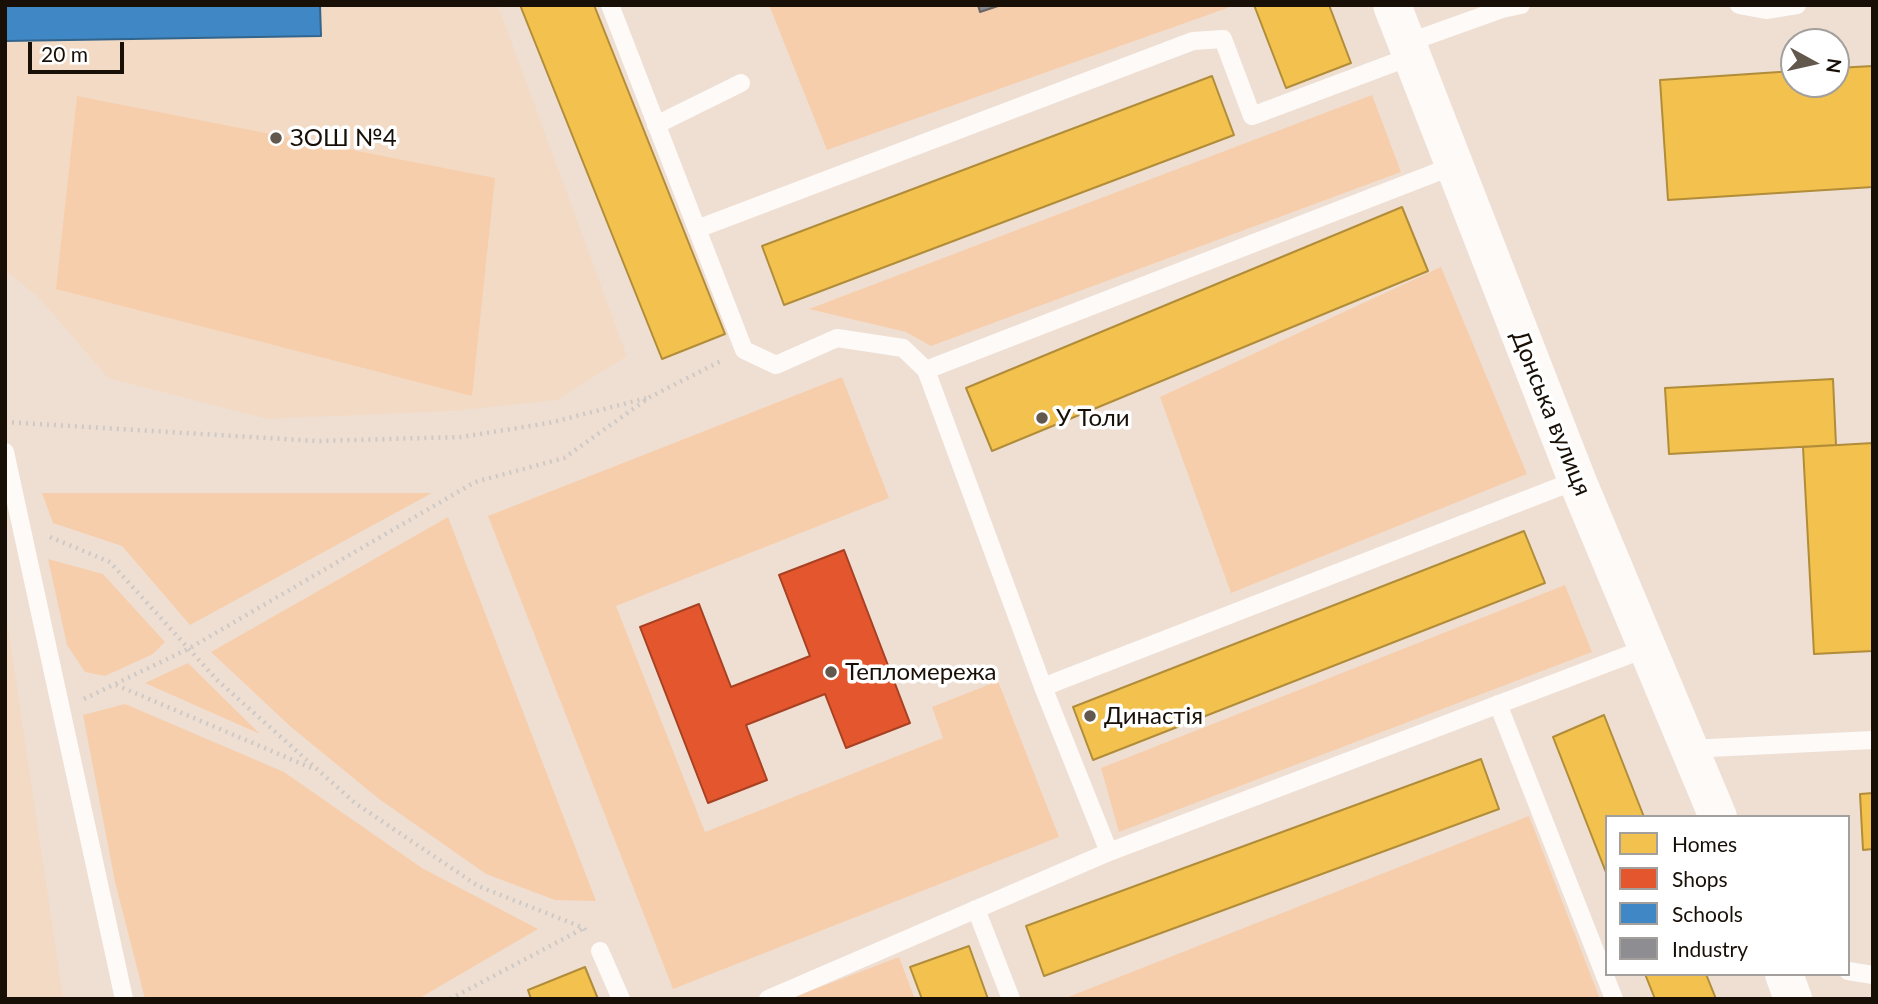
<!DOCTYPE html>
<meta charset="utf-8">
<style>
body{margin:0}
#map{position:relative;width:1878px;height:1004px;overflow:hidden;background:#efdfd3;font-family:Lato,sans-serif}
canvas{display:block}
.frame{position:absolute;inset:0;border:7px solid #180f07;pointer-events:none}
.legend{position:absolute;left:1605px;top:815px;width:245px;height:161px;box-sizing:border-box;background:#fff;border:2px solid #a39f9c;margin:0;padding:9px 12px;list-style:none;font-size:21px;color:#180f07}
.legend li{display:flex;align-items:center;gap:14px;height:35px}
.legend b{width:35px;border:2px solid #a39f9c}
.north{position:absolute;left:1780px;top:28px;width:70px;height:70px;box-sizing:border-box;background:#fff;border:2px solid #a39f9c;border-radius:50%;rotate:98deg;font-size:19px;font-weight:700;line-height:28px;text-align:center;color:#180f07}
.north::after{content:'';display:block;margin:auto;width:24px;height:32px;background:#63584e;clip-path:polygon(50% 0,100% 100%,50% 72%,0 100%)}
.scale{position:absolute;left:28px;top:42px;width:96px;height:32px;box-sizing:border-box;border:4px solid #180f07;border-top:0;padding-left:9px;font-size:21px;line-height:24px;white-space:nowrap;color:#180f07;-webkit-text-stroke:5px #fff;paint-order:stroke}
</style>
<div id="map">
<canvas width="1878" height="1004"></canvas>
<div class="frame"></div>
<ul class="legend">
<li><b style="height:19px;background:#f2c14e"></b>Homes</li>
<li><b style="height:19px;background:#e4572e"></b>Shops</li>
<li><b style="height:19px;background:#3f88c5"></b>Schools</li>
<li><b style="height:19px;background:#8d8d92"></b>Industry</li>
</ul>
<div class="north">N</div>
<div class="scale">20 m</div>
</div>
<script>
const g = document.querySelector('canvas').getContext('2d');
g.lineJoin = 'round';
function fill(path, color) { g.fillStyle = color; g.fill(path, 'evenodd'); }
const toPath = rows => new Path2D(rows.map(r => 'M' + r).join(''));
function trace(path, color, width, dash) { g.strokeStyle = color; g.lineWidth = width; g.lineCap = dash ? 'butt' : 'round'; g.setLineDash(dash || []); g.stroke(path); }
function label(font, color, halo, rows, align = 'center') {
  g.font = font + ' Lato,sans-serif'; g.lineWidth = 7; g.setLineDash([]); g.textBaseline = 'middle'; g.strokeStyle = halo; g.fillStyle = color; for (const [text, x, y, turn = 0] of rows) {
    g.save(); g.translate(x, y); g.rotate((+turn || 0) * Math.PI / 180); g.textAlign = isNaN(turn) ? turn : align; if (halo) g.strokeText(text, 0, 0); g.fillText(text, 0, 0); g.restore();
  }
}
fill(toPath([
 [5,5,498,5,627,356,557,400,453,411,267,419,108,378,40,299,5,270],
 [5,606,63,997,5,999]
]), '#f3dac5');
fill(toPath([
 [769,5,1233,5,1233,6,827,150],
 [1372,95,1401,172,931,346,906,332,809,309],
 [77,96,495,178,472,396,56,289],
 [1441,267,1527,474,1231,593,1160,397],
 [842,377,889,498,616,606,705,832,943,738,932,707,998,681,1059,837,673,989,488,516],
 [42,493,432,493,190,625,122,546,53,523],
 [448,517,596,901,555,900,486,874,379,799,291,727,211,652],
 [48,559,103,574,165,642,153,654,105,676,85,672,67,645],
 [1565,585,1592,652,1119,832,1101,768],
 [188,663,260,734,145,683],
 [125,704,284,772,422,868,538,929,418,999,145,999,115,882,83,715],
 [1529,816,1600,999,1063,999],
 [899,957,915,999,789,999]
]), '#f7ceac');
const homes = toPath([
 [520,5,594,5,725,334,662,359,520,5],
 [1254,5,1329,5,1351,63,1286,88,1254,5],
 [1873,66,1873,187,1668,200,1660,80,1794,71,1794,84,1836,84,1836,68,1873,66],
 [1212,76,1234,135,784,305,762,246,1212,76],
 [1402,207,1428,271,992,451,966,388,1402,207],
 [1833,379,1836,445,1669,454,1665,388,1833,379],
 [1873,443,1873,651,1814,654,1803,447,1873,443],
 [1524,531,1545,583,1093,760,1073,707,1524,531],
 [1604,715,1644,817,1607,817,1607,875,1553,737,1604,715],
 [1481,759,1499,809,1044,976,1026,926,1481,759],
 [1873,793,1873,849,1863,850,1860,794,1873,793],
 [969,946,988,999,922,999,910,967,969,946],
 [585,967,598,999,531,999,528,990,585,967],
 [1645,974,1706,974,1716,999,1655,999,1645,974]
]);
fill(homes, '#f2c14e');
trace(homes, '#b18c39', 2);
const shops = toPath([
 [844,550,910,723,846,748,825,694,746,725,767,780,708,803,640,627,699,604,731,687,810,656,779,575,844,550]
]);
fill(shops, '#e4572e');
trace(shops, '#a74122', 2);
const schools = toPath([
 [5,5,320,5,321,36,5,41,5,5]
]);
fill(schools, '#3f88c5');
trace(schools, '#33648c', 2);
const industry = toPath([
 [978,5,1001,5,980,12,978,5]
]);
fill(industry, '#8d8d92');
trace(industry, '#6a6768', 2);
trace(toPath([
 [5,422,317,441,461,437,549,423,647,398],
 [50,537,110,562,217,680,355,803,478,886,584,928,587,933],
 [116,685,314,769],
 [84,699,188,649,475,482,564,458,650,397,723,360],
 [450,999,584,928]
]), '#cec9c5', 4.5, [2, 5]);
trace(toPath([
 [610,5,744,350,776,365,837,338,903,348,926,370,1453,166],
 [1739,5,1766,10,1797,5],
 [1407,43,1502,9,1521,5],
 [656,125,741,83],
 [697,229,1193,41,1223,39,1252,116,1412,56],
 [926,370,1043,687,1109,852,1647,648],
 [5,452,124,999],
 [1043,687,1577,480],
 [1498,704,1614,999],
 [1689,749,1873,740],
 [976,909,1011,999],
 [600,951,621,999],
 [1848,971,1873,975],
 [768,999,1109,852]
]), '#fdfaf8', 18);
trace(toPath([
 [1392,5,1577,480,1718,817],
 [1784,974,1793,999]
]), '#fdfaf8', 38);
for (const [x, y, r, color] of [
 [276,138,7,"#63584e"],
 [1042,418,7,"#63584e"],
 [831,672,7,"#63584e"],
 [1090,716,7,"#63584e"]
]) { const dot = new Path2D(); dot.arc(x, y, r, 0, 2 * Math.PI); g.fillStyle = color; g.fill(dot); trace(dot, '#fff', 2.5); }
label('24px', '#180f07', '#fff', [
 ["ЗОШ №4",290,138],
 ["У Толи",1056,418],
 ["Тепломережа",845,672],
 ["Династія",1104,716]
], 'left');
label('24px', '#180f07', '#fff', [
 ["Донська вулиця",1551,413,68]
]);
</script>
